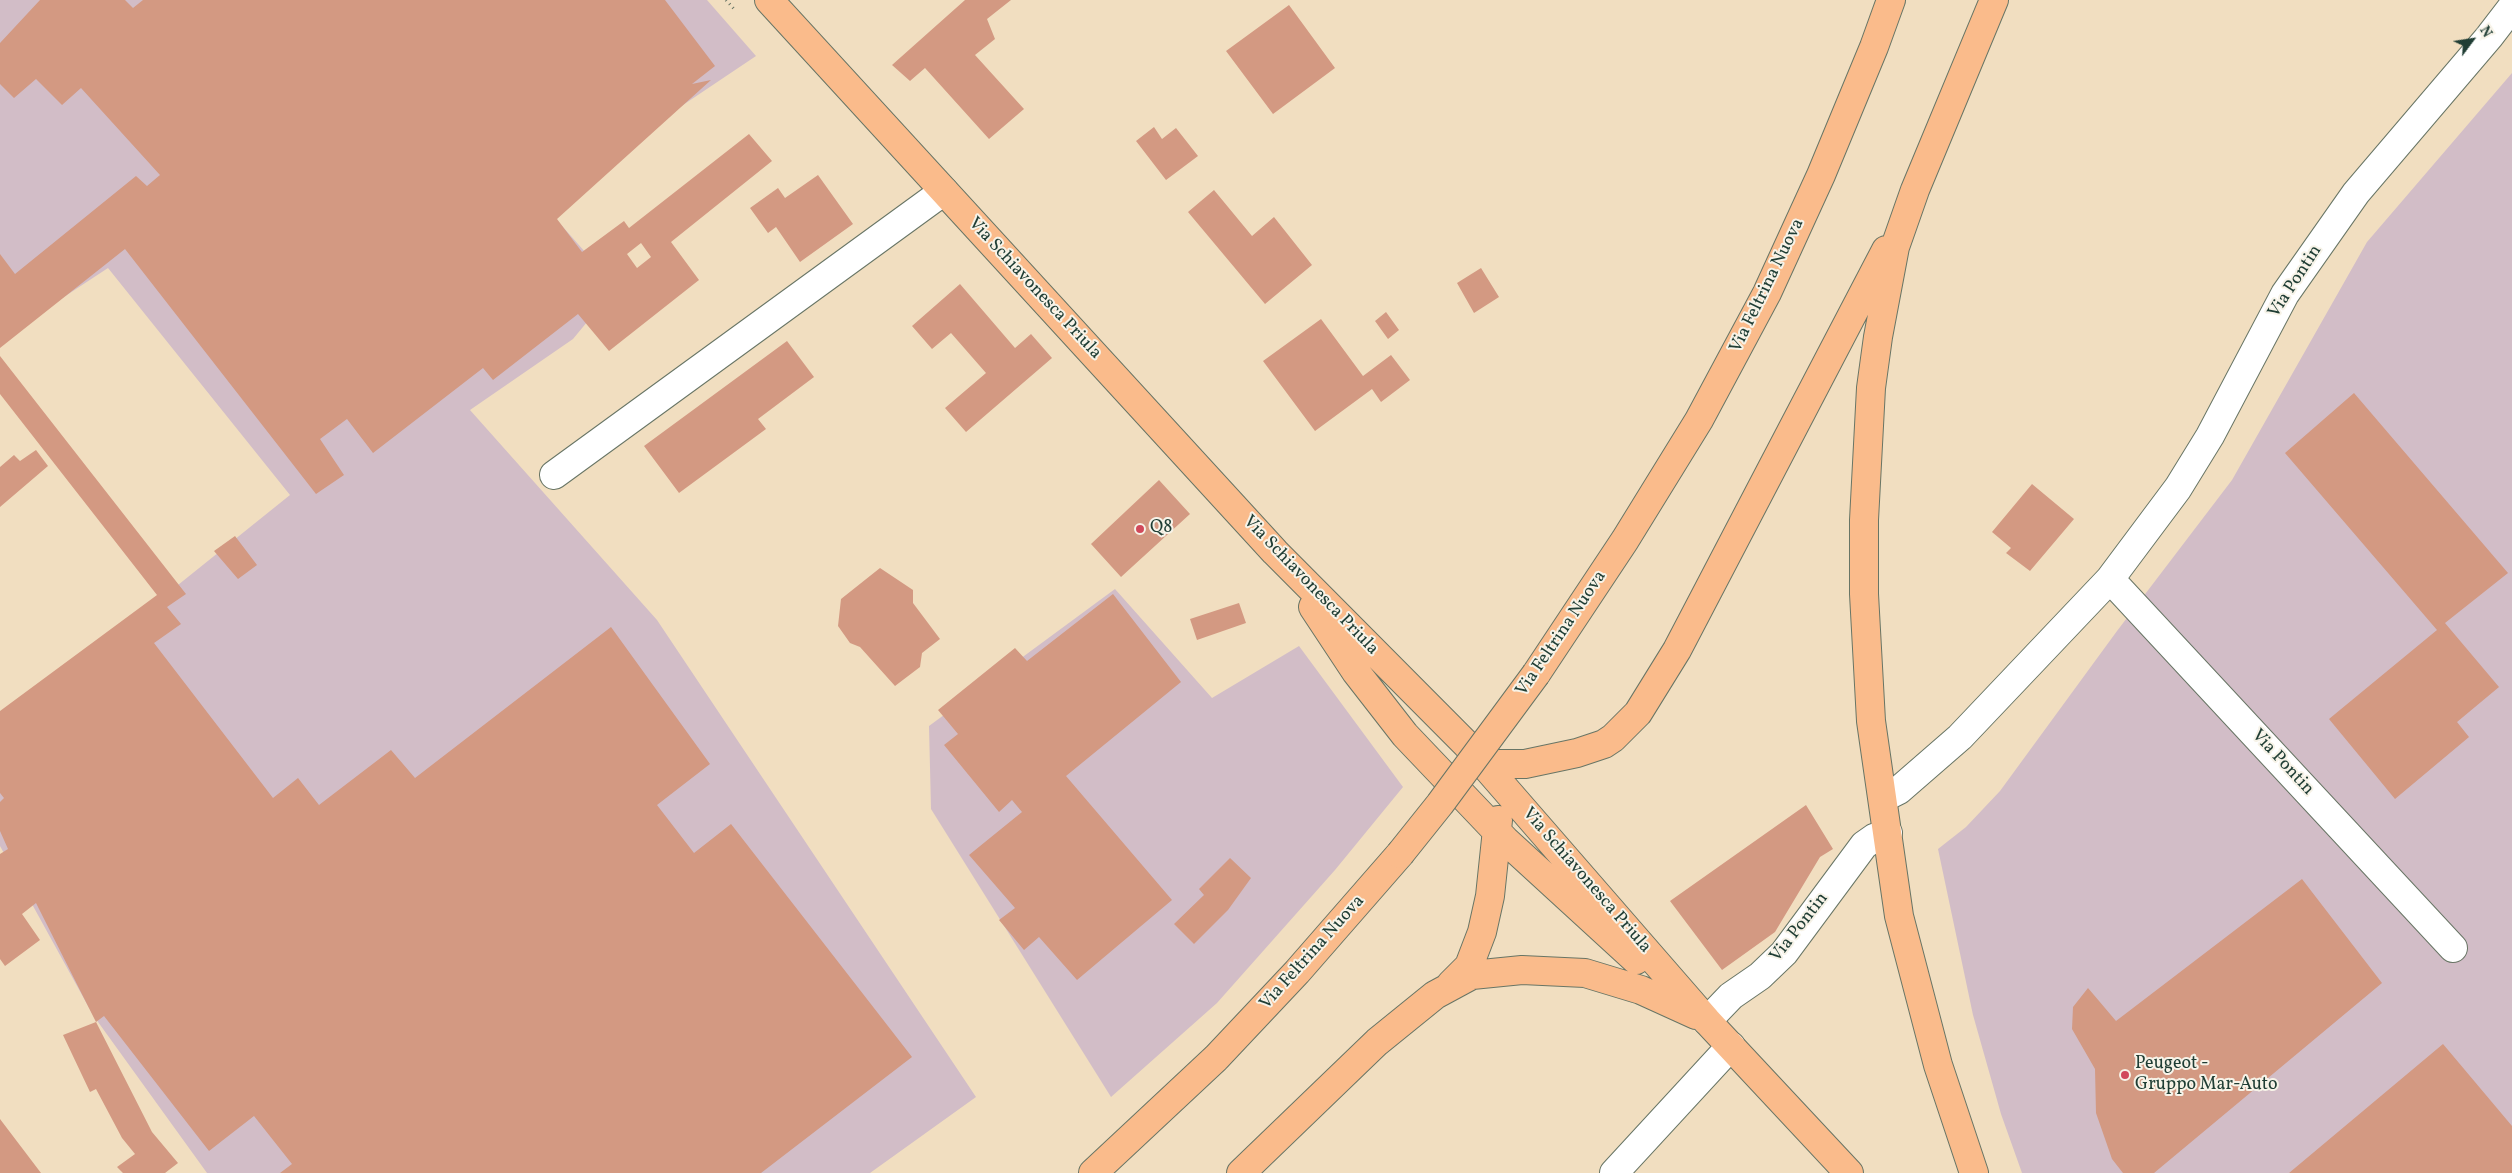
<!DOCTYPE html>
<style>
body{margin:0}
#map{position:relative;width:2512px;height:1173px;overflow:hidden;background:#f1dec0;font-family:Vollkorn,serif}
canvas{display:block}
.north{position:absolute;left:2447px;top:15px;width:50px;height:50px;-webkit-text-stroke:4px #f7f3e8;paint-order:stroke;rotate:59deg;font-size:14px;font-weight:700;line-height:20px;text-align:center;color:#1f3d34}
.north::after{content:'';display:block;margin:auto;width:18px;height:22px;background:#1f3d34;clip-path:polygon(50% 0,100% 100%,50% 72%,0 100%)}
</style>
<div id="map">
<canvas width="2512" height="1173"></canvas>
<div class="north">N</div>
</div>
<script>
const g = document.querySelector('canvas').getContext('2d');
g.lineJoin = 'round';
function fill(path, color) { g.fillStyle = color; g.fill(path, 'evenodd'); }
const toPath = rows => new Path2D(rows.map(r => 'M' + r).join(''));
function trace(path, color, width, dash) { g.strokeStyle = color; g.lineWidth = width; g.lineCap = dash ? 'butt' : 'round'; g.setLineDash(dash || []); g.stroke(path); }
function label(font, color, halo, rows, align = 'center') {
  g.font = font + ' Vollkorn,serif'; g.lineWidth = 4; g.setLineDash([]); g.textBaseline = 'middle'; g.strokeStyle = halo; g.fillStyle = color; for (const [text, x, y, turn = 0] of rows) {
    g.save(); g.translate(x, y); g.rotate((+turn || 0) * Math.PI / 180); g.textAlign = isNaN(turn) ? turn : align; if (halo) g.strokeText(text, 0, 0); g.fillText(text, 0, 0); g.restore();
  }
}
fill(toPath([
 [0,0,707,0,756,56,540,201,616,287,573,339,470,410,657,620,976,1097,870,1173,207,1173,93,1015,0,846,0,728,290,495,108,268,0,339],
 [2512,73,2512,1173,2022,1173,2001,1114,1973,1015,1938,849,1966,827,2000,791,2117,631,2232,480,2367,242],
 [1115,589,1212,698,1299,646,1403,787,1335,870,1217,1003,1111,1097,931,809,929,726]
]), '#d2bdc7');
fill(toPath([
 [40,0,125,0,133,8,143,0,665,0,715,66,692,84,711,80,557,219,582,252,624,221,629,228,749,134,772,161,671,242,699,280,609,351,578,314,493,380,483,368,373,453,347,419,320,439,344,475,316,494,125,249,0,348,0,254,15,274,136,176,147,186,160,175,81,88,62,105,36,79,14,98,0,84,0,43],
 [641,243,651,257,637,268,627,254],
 [965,0,1011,0,987,19,995,39,975,55,1024,109,989,139,925,68,910,81,892,65],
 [1289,5,1335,68,1273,114,1226,51],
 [1154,127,1162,139,1176,128,1198,156,1166,180,1136,141],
 [818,175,853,224,800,262,776,227,768,233,750,208,778,188,785,198],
 [1214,190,1252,236,1274,217,1312,265,1265,304,1188,212],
 [1481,268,1499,297,1474,313,1457,283],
 [960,284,1015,348,1031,334,1052,358,966,432,945,408,986,373,951,333,932,349,912,326],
 [1386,312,1399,330,1388,339,1375,321],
 [1321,319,1363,376,1391,355,1410,380,1381,402,1372,389,1315,431,1263,361],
 [787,341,814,377,758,419,766,429,679,493,644,446],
 [0,356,186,594,167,607,181,624,154,643,273,798,298,778,319,805,391,750,415,778,611,627,710,764,657,805,694,853,731,824,912,1057,761,1173,280,1173,292,1164,254,1116,209,1151,104,1016,96,1022,36,903,22,914,40,940,5,966,0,959,0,854,8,849,0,831,0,802,4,798,0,793,0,711,157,595,0,394],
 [2354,393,2508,573,2445,623,2499,687,2457,722,2469,737,2395,799,2329,719,2437,630,2285,453],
 [36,450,48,466,0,507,0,467,14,455,20,461],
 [1159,480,1190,514,1121,577,1091,544],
 [2032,484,2074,519,2030,571,2006,553,2011,548,1992,532],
 [235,536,257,565,238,579,214,551],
 [880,568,913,590,913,603,940,639,922,653,920,667,895,686,860,647,850,643,838,626,841,599],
 [1113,594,1181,682,1066,776,1172,900,1077,980,1039,937,1024,950,999,920,1015,908,969,855,1022,812,1012,800,999,812,944,745,958,734,938,710,1015,648,1027,661],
 [1239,603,1246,623,1197,640,1190,619],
 [1806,805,1833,849,1820,857,1775,932,1722,970,1670,901],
 [1230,858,1251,878,1228,910,1194,944,1174,924,1204,895,1199,889],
 [2302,879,2382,983,2154,1173,2123,1173,2112,1159,2096,1113,2095,1069,2072,1029,2073,1007,2088,988,2116,1021],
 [96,1022,152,1132,178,1163,165,1173,123,1173,117,1167,135,1154,122,1138,96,1089,90,1092,63,1035],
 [2443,1044,2512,1126,2512,1173,2289,1173],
 [0,1119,41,1173,0,1173]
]), '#d39982');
const minor = toPath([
 [554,475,944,191],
 [2110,579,2453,948],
 [1883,798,1899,790,1960,737,2110,579,2178,488,2210,436,2285,294,2356,193,2489,37,2512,7],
 [1707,1021,1731,996,1760,976,1784,953,1864,845,1874,838,1888,833],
 [1614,1173,1731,1046]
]);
const major = toPath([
 [769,0,1275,552,1467,745,1707,1021,1849,1173],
 [1313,607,1356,672,1405,735,1505,840,1636,960],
 [1536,674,1625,540,1699,420,1767,293,1821,175,1874,47,1891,0],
 [1474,764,1525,764,1577,753,1604,744,1613,738,1638,713,1677,650,1886,250],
 [1451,984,1469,966,1482,932,1490,896,1498,820],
 [1093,1173,1216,1058,1297,972,1400,854],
 [1241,1173,1377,1042,1435,995,1472,975,1522,970,1585,973,1641,990,1696,1015],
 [1974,1173,1938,1065,1899,916,1871,721,1864,594,1864,520,1871,388,1878,337,1895,247,1915,190,1994,0]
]);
trace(minor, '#687565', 30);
trace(major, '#687565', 30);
trace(toPath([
 [726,0,736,11]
]), '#687565', 3, [1, 4]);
trace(minor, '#fff', 28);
trace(major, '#fabb8b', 28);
const majorBridge = toPath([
 [1400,854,1440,804,1536,674]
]);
trace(majorBridge, '#687565', 30, []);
trace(majorBridge, '#fabb8b', 28);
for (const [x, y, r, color] of [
 [1140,529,5,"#d1495b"],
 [2125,1075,5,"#d1495b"]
]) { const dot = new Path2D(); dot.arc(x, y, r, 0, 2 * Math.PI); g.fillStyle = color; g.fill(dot); trace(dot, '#f7f3e8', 2); }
label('18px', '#1f3d34', '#f7f3e8', [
 ["Via Pontin",2296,282,-57],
 ["Via Feltrina Nuova",1768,286,-64],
 ["Via Schiavonesca Priula",1034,289,47],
 ["Via Schiavonesca Priula",1310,586,46],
 ["Via Feltrina Nuova",1562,634,-56],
 ["Via Pontin",2282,763,47],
 ["Via Schiavonesca Priula",1586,881,49],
 ["Via Pontin",1800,928,-52],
 ["Via Feltrina Nuova",1313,953,-48]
]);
label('18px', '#1f3d34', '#f7f3e8', [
 ["Q8",1150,529],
 ["Peugeot -",2135,1065],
 ["Gruppo Mar-Auto",2135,1086]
], 'left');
</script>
